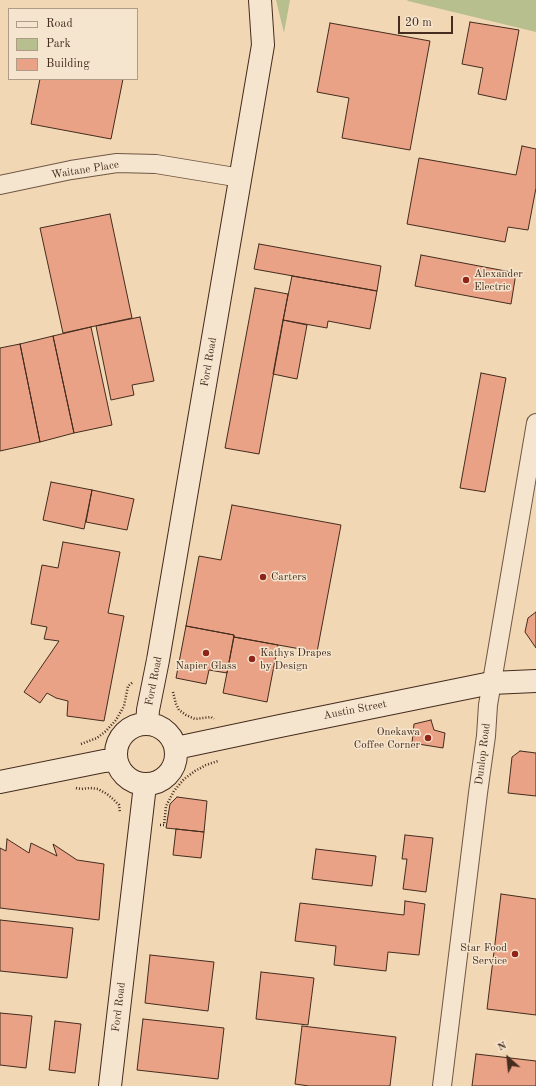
<!DOCTYPE html>
<style>
body{margin:0}
#map{position:relative;width:536px;height:1086px;overflow:hidden;background:#f1d7b4;font-family:"Old Standard TT",serif}
canvas{display:block}
.legend{position:absolute;left:8px;top:8px;width:130px;height:72px;box-sizing:border-box;background:#f6e5ce;border:1px solid #af9b88;margin:0;padding:5px 7px;list-style:none;font-size:12px;color:#442c1e}
.legend li{display:flex;align-items:center;gap:8px;height:20px}
.legend b{width:20px;border:1px solid #af9b88}
.north{position:absolute;left:488px;top:1038px;width:40px;height:40px;-webkit-text-stroke:3px #f6e5ce;paint-order:stroke;rotate:333deg;font-size:11px;font-weight:700;line-height:16px;text-align:center;color:#442c1e}
.north::after{content:'';display:block;margin:auto;width:14px;height:18px;background:#442c1e;clip-path:polygon(50% 0,100% 100%,50% 72%,0 100%)}
.scale{position:absolute;left:398px;top:16px;width:55px;height:18px;box-sizing:border-box;border:2px solid #442c1e;border-top:0;padding-left:5px;font-size:12px;line-height:14px;white-space:nowrap;color:#442c1e;-webkit-text-stroke:3px #f6e5ce;paint-order:stroke}
</style>
<div id="map">
<canvas width="536" height="1086"></canvas>
<ul class="legend">
<li><b style="height:5px;background:#f6e5ce"></b>Road</li>
<li><b style="height:11px;background:#b7bf8f"></b>Park</li>
<li><b style="height:11px;background:#e9a285"></b>Building</li>
</ul>
<div class="north">N</div>
<div class="scale">20 m</div>
</div>
<script>
const g = document.querySelector('canvas').getContext('2d');
g.lineJoin = 'round';
function fill(path, color) { g.fillStyle = color; g.fill(path, 'evenodd'); }
const toPath = rows => new Path2D(rows.map(r => 'M' + r).join(''));
function trace(path, color, width, dash) { g.strokeStyle = color; g.lineWidth = width; g.lineCap = dash ? 'butt' : 'round'; g.setLineDash(dash || []); g.stroke(path); }
function label(font, color, halo, rows, align = 'center') {
  g.font = font + ' "Old Standard TT",serif'; g.lineWidth = 3; g.setLineDash([]); g.textBaseline = 'middle'; g.strokeStyle = halo; g.fillStyle = color; for (const [text, x, y, turn = 0] of rows) {
    g.save(); g.translate(x, y); g.rotate((+turn || 0) * Math.PI / 180); g.textAlign = isNaN(turn) ? turn : align; if (halo) g.strokeText(text, 0, 0); g.fillText(text, 0, 0); g.restore();
  }
}
fill(toPath([
 [276,0,290,0,284,33],
 [407,0,536,0,536,32,408,1]
]), '#b7bf8f');
const building = toPath([
 [470,22,519,30,506,100,478,94,483,68,462,64,470,22],
 [330,23,430,41,410,150,342,138,349,98,317,92,330,23],
 [40,79,123,79,111,139,31,124,40,79],
 [522,146,536,149,536,188,528,230,508,227,505,242,407,224,419,158,516,175,522,146],
 [110,214,132,318,63,333,40,228,110,214],
 [259,244,381,266,377,291,254,269,259,244],
 [421,255,516,273,511,304,415,286,421,255],
 [292,276,377,291,370,329,328,321,327,328,283,320,292,276],
 [255,288,288,294,259,454,225,448,255,288],
 [140,317,154,381,132,385,134,395,111,400,96,326,140,317],
 [283,320,307,325,297,379,273,374,283,320],
 [91,327,112,425,74,433,53,336,91,327],
 [53,336,74,433,40,442,20,344,53,336],
 [20,344,40,442,0,451,0,348,20,344],
 [481,373,506,378,485,492,460,488,481,373],
 [51,482,92,490,84,529,43,520,51,482],
 [92,490,134,499,127,530,86,522,92,490],
 [232,505,341,525,317,652,234,637,234,635,186,626,199,556,221,560,232,505],
 [63,542,120,552,108,613,124,616,104,721,67,716,68,701,56,698,47,693,40,703,24,692,59,641,44,639,47,627,31,624,42,565,58,568,63,542],
 [536,612,536,648,525,632,528,618,536,612],
 [186,626,234,635,227,673,209,670,206,684,176,678,186,626],
 [234,637,278,645,267,702,223,693,234,637],
 [431,720,434,730,445,733,443,748,412,743,414,724,431,720],
 [520,751,536,753,536,796,508,793,512,757,520,751],
 [177,797,207,801,204,832,166,828,170,804,177,797],
 [176,829,204,832,201,858,173,855,176,829],
 [405,835,433,838,426,892,403,889,407,859,402,859,405,835],
 [7,839,29,853,31,843,57,856,53,844,77,860,104,864,99,920,0,908,0,848,6,851,7,839],
 [316,849,376,856,372,886,312,879,316,849],
 [501,894,536,899,536,1015,487,1009,501,894],
 [405,901,425,904,419,955,388,952,386,971,334,965,336,946,295,941,300,903,404,915,405,901],
 [0,920,73,928,67,978,0,971,0,920],
 [150,955,214,962,208,1011,145,1003,150,955],
 [261,972,314,978,308,1025,256,1019,261,972],
 [0,1013,32,1016,26,1068,0,1065,0,1013],
 [143,1019,224,1028,218,1079,137,1070,143,1019],
 [55,1021,81,1024,75,1073,49,1070,55,1021],
 [302,1026,396,1037,390,1086,309,1086,295,1084,302,1026],
 [476,1054,536,1061,536,1086,472,1086,476,1054]
]);
fill(building, '#e9a285');
trace(building, '#442c1e', 1);
const street = toPath([
 [0,185,71,170,117,163,156,164,241,178],
 [442,1086,478,793,486,736,488,705,536,423]
]);
const secondary = toPath([
 '116 754a30 30 0 1 1 60 0a30 30 0 1 1-60 0Z',
 [147,724,148,710,158,660,263,45,260,0],
 [176,748,280,726,491,683,536,681],
 [0,782,104,761,116,760],
 [110,1086,145,785]
]);
trace(street, '#6f5744', 20);
trace(secondary, '#442c1e', 24);
trace(toPath([
 [173,692,176,704,179,710,186,715,195,719,211,717,214,719],
 [81,744,97,738,106,731,116,720,124,706,128,686,133,682],
 [76,788,81,789,90,788,98,789,107,794,113,799,119,805,120,813],
 [160,825,164,825,166,806,174,791,184,779,195,771,206,765,218,761]
]), '#442c1e', 2.5, [1, 2]);
trace(street, '#f6e5ce', 18);
trace(secondary, '#f6e5ce', 22);
for (const [x, y, r, color] of [
 [466,280,4,"#8f2418"],
 [263,577,4,"#8f2418"],
 [206,653,4,"#8f2418"],
 [252,659,4,"#8f2418"],
 [428,738,4,"#8f2418"],
 [515,954,4,"#8f2418"]
]) { const dot = new Path2D(); dot.arc(x, y, r, 0, 2 * Math.PI); g.fillStyle = color; g.fill(dot); trace(dot, '#f6e5ce', 1.5); }
label('11px', '#442c1e', '#f6e5ce', [
 ["Waitane Place",85,170,-9],
 ["Ford Road",209,362,-80],
 ["Ford Road",154,681,-79],
 ["Austin Street",355,710,-11],
 ["Dunlop Road",483,754,-83],
 ["Ford Road",119,1007,-83]
]);
label('11px', '#442c1e', '#f6e5ce', [
 ["Alexander",474,274],
 ["Electric",474,287],
 ["Carters",271,577],
 ["Kathys Drapes",260,653],
 ["by Design",260,666],
 ["Napier Glass",206,666,"center"],
 ["Onekawa",420,732,"right"],
 ["Coffee Corner",420,745,"right"],
 ["Star Food",507,948,"right"],
 ["Service",507,961,"right"]
], 'left');
</script>
